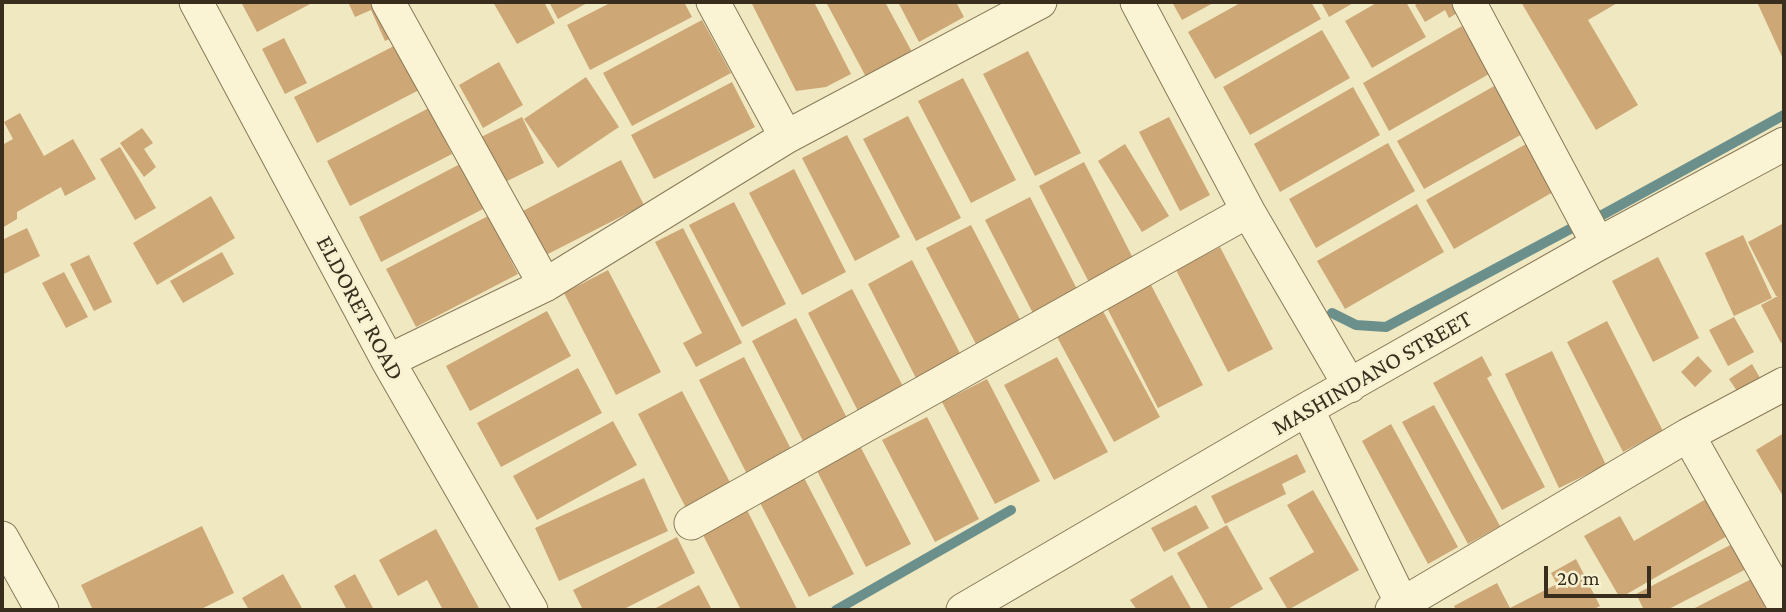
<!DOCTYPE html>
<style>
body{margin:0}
#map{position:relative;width:1786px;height:612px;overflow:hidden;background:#efe8c1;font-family:"Crimson Pro",serif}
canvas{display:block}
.frame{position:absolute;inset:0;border:4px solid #392e1d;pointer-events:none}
.scale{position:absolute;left:1544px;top:566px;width:107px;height:32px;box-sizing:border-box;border:4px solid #392e1d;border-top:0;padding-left:9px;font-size:21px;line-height:24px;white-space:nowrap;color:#392e1d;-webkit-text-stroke:5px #f6f1d1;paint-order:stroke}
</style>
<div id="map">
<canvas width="1786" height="612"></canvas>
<div class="frame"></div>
<div class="scale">20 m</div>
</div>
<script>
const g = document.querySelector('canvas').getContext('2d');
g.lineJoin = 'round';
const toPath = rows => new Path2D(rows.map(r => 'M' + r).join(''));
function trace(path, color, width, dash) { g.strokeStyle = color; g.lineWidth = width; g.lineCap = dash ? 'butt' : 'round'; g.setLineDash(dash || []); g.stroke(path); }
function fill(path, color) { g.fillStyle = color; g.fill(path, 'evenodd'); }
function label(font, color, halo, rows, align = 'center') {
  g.font = font + ' "Crimson Pro",serif'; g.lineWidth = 5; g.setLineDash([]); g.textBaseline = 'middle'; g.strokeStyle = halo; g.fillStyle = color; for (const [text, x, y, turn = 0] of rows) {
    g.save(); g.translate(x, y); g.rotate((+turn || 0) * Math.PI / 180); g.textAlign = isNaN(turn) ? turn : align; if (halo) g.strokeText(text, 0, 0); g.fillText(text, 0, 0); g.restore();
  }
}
trace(toPath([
 [1595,219,1784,115],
 [1332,313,1356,325,1386,327,1572,228],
 [836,610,1011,510]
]), '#6b908c', 10);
fill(toPath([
 [241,2,314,2,257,32],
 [348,2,379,2,396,36,385,41,371,10,355,17],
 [493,2,544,2,555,23,517,44],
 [549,2,589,2,558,19],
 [612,2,684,2,692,17,590,70,567,25],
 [751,2,814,2,851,74,826,87,796,91],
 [826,2,885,2,912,52,866,77],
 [898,2,956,2,964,17,919,42],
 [1172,2,1215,2,1182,20],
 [1242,2,1311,2,1321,19,1215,79,1188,32],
 [1321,2,1355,2,1329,17],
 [1378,2,1406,2,1426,37,1372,68,1345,21],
 [1420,2,1457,2,1462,10,1449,18,1445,10,1425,22,1415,5],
 [1521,2,1619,2,1588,20,1638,105,1596,130],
 [1757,2,1784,2,1784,61],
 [702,20,731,73,632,126,603,73],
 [1462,26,1489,74,1389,131,1363,83],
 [1322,30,1350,78,1250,135,1223,87],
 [284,38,307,83,285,94,262,49],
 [396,45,419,90,317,143,294,97],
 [1028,51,1081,153,1035,176,983,74],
 [499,62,523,105,483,128,459,85],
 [586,77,619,127,558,168,524,119],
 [963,78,1016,180,971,203,918,101],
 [732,82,755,127,654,179,631,135],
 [1496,85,1524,133,1424,189,1397,141],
 [1353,87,1380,135,1280,192,1254,144],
 [429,108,452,154,350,206,327,161],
 [20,113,44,156,73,139,96,179,65,196,61,187,17,212,17,219,2,228,2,145,13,139,4,122],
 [908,116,961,218,916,241,863,139],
 [522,117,544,163,501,184,479,138],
 [1169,117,1210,195,1180,211,1139,132],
 [142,128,153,143,144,149,156,167,144,177,120,143],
 [847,135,900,237,855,261,802,158],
 [1388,143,1415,191,1316,248,1289,199],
 [1125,144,1169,216,1142,232,1098,161],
 [1526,144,1553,192,1454,249,1426,200],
 [120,147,156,208,135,220,100,159],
 [621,160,644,205,542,257,519,213],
 [1084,162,1136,264,1092,288,1039,186],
 [460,164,483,209,381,262,359,217],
 [794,169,846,272,802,295,749,193],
 [211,196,235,238,157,285,133,243],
 [1030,197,1082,299,1038,323,985,220],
 [734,202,786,304,742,327,689,225],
 [1417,204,1444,252,1345,309,1317,261],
 [488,216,518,274,416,327,386,269],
 [1784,223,1784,341,1781,343,1761,305,1778,296,1776,296,1748,242],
 [971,225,1024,327,979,350,926,248],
 [27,228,40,256,2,275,2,240],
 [683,228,742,343,696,367,683,343,702,333,655,242],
 [1743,235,1772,298,1734,316,1705,253],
 [1220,247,1273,349,1228,372,1176,270],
 [222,252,234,274,183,303,170,281],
 [89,255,112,302,94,311,70,264],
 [1658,257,1699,338,1653,362,1612,281],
 [912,260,965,363,920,386,868,284],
 [608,270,661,372,616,395,564,293],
 [64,272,88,317,66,328,42,283],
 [1150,283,1203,385,1158,408,1106,306],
 [852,289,906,392,860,415,808,313],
 [547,311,571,356,470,411,446,366],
 [1103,311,1160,417,1114,442,1057,337],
 [1734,317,1754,352,1728,366,1709,330],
 [796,318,848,420,804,443,752,341],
 [1607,321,1663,431,1623,452,1567,342],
 [1552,351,1606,465,1559,488,1505,374],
 [1482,356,1492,375,1487,378,1545,487,1502,510,1433,383],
 [1698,356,1712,371,1695,387,1681,372],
 [744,357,794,455,750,480,699,380],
 [1057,357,1108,452,1054,480,1004,385],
 [1752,364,1763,383,1741,397,1729,379],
 [578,368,602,413,501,467,477,423],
 [987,379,1040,481,995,504,942,402],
 [682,391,734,490,689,514,638,414],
 [1434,405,1500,526,1468,544,1402,422],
 [927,417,979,519,935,542,882,440],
 [613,421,637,465,537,520,513,476],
 [1391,424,1458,547,1428,564,1362,441],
 [1784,433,1784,498,1756,450],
 [858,442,911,544,866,567,814,465],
 [1297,454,1306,472,1282,484,1286,494,1225,524,1211,496],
 [801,472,854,574,809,597,756,495],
 [644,478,668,531,559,581,535,528],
 [1313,490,1359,570,1288,610,1269,578,1314,552,1287,505],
 [1713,495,1734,532,1620,598,1584,536,1620,516,1634,541],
 [1196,505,1209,528,1164,552,1151,528],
 [745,506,797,609,794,610,741,610,700,529],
 [1227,525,1263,589,1226,610,1209,610,1177,553],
 [202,526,234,593,199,610,93,610,81,585],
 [436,529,480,610,443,610,427,580,398,596,379,560],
 [677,537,695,573,622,610,583,610,573,590],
 [1738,541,1752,566,1667,610,1644,610,1636,594],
 [1576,559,1600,606,1592,610,1456,610,1454,606,1497,583,1510,608,1557,584,1551,573],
 [1765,572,1774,610,1762,610,1768,606,1759,610,1691,610],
 [283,574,303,610,249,610,242,598],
 [355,574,374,610,347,610,334,586],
 [1172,575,1192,610,1137,610,1130,600],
 [699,585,712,610,652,610]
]), '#cea776');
const street = toPath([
 [196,2,388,361,531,610],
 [388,2,545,285],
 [713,2,786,137,1040,2],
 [1137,2,1248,211,1350,386],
 [1469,2,1598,244],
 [388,361,545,285,786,137],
 [1307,409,1405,610],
 [1688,435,1784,605],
 [691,523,1248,211],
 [2,538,42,610],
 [963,610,1307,409,1598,244,1784,144],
 [1392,610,1688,435,1784,384]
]);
trace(street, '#897958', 35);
trace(street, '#faf4d5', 33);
label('24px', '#392e1d', '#f6f1d1', [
 ["ELDORET ROAD",360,308,62],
 ["MASHINDANO STREET",1372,373,-30]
]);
</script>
